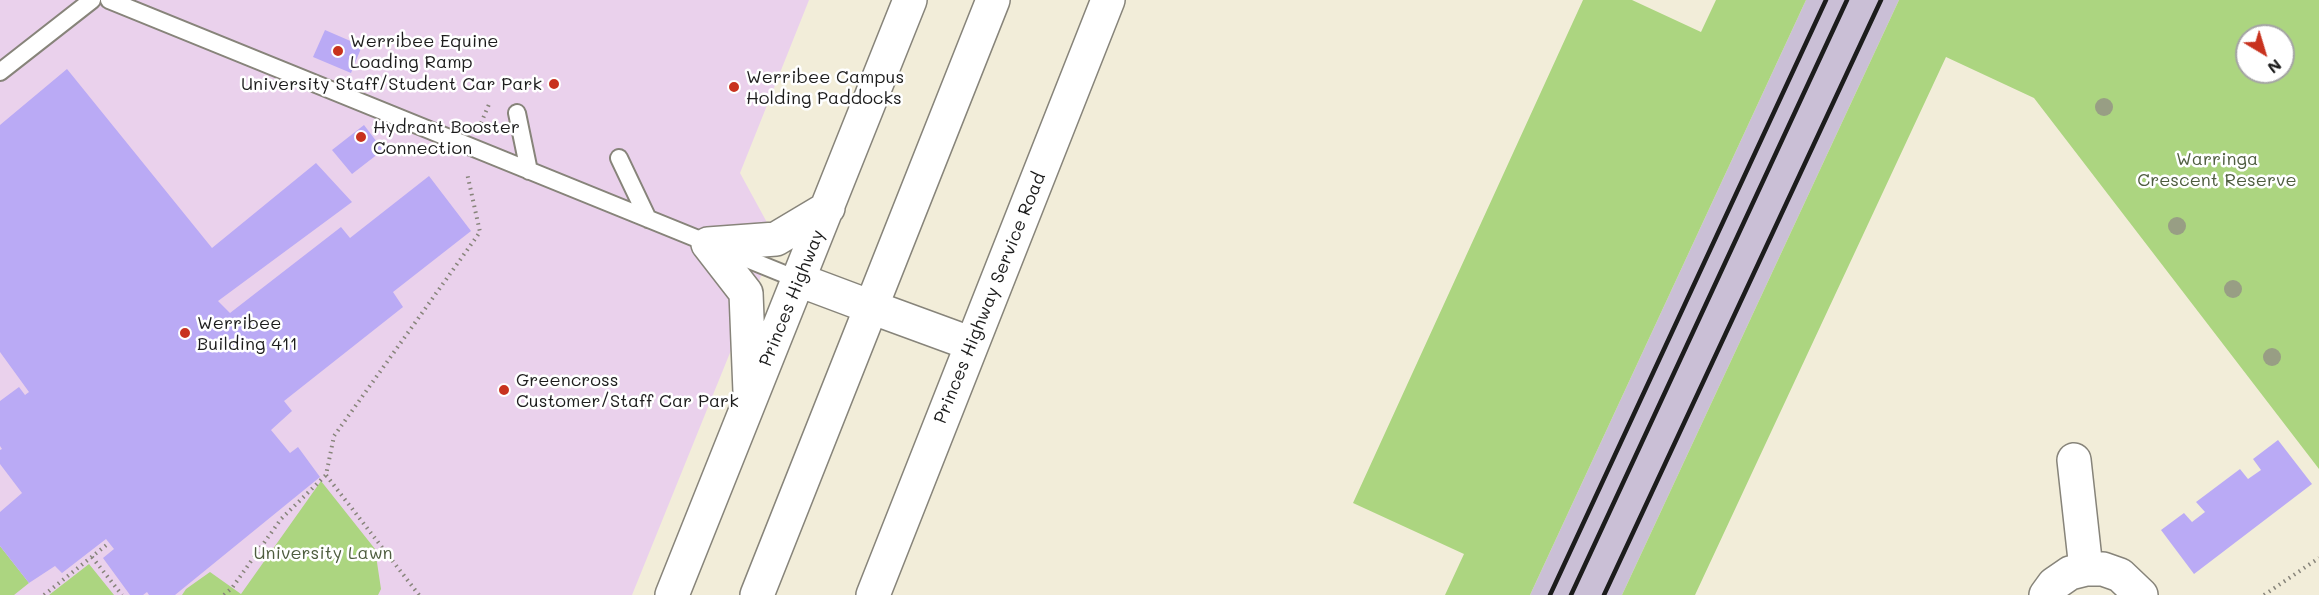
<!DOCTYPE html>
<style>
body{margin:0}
#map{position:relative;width:2319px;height:595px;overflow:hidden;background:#f2edd9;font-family:Mali,sans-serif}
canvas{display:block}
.north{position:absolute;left:2235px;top:24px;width:60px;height:60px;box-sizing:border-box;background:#fff;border:2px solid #a4a4a4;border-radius:50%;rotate:142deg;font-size:16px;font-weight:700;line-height:24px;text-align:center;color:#1c1c1c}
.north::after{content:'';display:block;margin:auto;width:21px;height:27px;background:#c8321e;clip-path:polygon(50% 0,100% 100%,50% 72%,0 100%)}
</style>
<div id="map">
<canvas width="2319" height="595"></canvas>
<div class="north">N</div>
</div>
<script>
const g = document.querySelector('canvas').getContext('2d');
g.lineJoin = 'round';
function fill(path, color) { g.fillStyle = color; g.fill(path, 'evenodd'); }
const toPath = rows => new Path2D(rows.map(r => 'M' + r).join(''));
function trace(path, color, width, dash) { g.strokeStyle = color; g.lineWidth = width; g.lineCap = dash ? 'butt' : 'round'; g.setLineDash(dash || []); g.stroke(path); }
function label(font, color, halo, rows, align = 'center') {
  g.font = font + ' Mali,sans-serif'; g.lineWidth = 5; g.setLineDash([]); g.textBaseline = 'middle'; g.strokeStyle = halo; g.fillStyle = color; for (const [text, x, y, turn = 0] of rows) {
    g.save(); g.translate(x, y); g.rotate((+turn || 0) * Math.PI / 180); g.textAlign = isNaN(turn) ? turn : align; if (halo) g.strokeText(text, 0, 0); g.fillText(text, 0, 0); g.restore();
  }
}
fill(toPath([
 [0,0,809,0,740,173,776,239,632,595,0,595]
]), '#ead1ec');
fill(toPath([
 [1806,0,1899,0,1622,595,1530,595]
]), '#cabfd6');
fill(toPath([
 [1583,0,1632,0,1701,32,1716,0,1806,0,1530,595,1445,595,1464,554,1353,503],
 [1899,0,2319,0,2319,469,2034,98,1946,57,1695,595,1622,595],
 [2247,36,2283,36,2283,72,2247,72],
 [321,481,375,549,381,589,378,595,182,595,186,589,210,572,241,594],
 [0,546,29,583,14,595,0,595],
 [89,564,114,595,49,595]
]), '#acd580');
fill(toPath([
 [325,30,362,46,351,73,313,57],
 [67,69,212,248,316,163,352,202,218,301,230,313,341,227,350,238,429,176,471,231,393,292,403,307,284,401,292,411,271,430,290,453,298,447,320,477,175,595,149,595,147,592,143,595,130,595,103,558,114,549,106,539,62,573,55,566,29,583,0,546,0,512,22,493,0,464,0,450,2,449,0,446,0,401,19,387,25,395,29,392,0,352,0,125],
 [364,125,383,150,352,174,332,150],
 [2278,440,2312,484,2194,574,2161,530,2184,513,2192,522,2205,512,2196,502,2240,469,2248,479,2261,470,2253,459]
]), '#baaaf5');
const service = toPath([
 [109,0,799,280],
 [0,72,92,0],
 [517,113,529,171],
 [619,158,648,219]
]);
const minor = toPath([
 [871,307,972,344],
 [2074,460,2086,569],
 [873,595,1108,0],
 [2046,595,2054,584,2070,573,2086,569,2103,569,2120,575,2141,595]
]);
const trunk = toPath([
 [708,244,746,293,750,392],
 [708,244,776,239,828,208],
 [799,280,871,307],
 [672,595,910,0],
 [757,595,993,0]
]);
trace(service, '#87847a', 20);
trace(minor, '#87847a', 36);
trace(trunk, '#87847a', 36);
trace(toPath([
 [481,123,490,102],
 [92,557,122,595],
 [44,595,109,543],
 [224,595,232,588,281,519,326,475],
 [419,595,326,475,334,436,480,232,467,173],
 [2264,595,2319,558]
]), '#87847a', 4, [1.5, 4.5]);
trace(service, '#fff', 16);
trace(minor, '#fff', 33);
trace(trunk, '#fff', 33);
trace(toPath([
 [1550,595,1826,0],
 [1571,595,1847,0],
 [1604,595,1881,0]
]), '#1c1c1c', 4.5);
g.fillStyle = '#989e84';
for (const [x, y] of [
 [2104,107],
 [2177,226],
 [2233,289],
 [2272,357]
]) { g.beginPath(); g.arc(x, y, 9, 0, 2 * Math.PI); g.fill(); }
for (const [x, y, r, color] of [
 [338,51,6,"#c8321e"],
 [554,84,6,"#c8321e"],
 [734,87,6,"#c8321e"],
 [361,137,6,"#c8321e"],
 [185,333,6,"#c8321e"],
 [504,390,6,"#c8321e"]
]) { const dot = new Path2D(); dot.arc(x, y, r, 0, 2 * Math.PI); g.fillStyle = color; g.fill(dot); trace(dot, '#fff', 2); }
label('18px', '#1c1c1c', '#fff', [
 ["Werribee Equine",350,41],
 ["Loading Ramp",350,62],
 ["Werribee Campus",746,77],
 ["Holding Paddocks",746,98],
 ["University Staff/Student Car Park",542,84,"right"],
 ["Hydrant Booster",373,127],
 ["Connection",373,148],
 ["Werribee",197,323],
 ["Building 411",197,344],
 ["Greencross",516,380],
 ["Customer/Staff Car Park",516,401]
], 'left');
label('18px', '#4e5d3f', '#fff', [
 ["Warringa",2217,159],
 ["Crescent Reserve",2217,180],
 ["University Lawn",323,553]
]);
label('18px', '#1c1c1c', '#fff', [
 ["Princes Highway",792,298,-68],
 ["Princes Highway Service Road",990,298,-68]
]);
</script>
